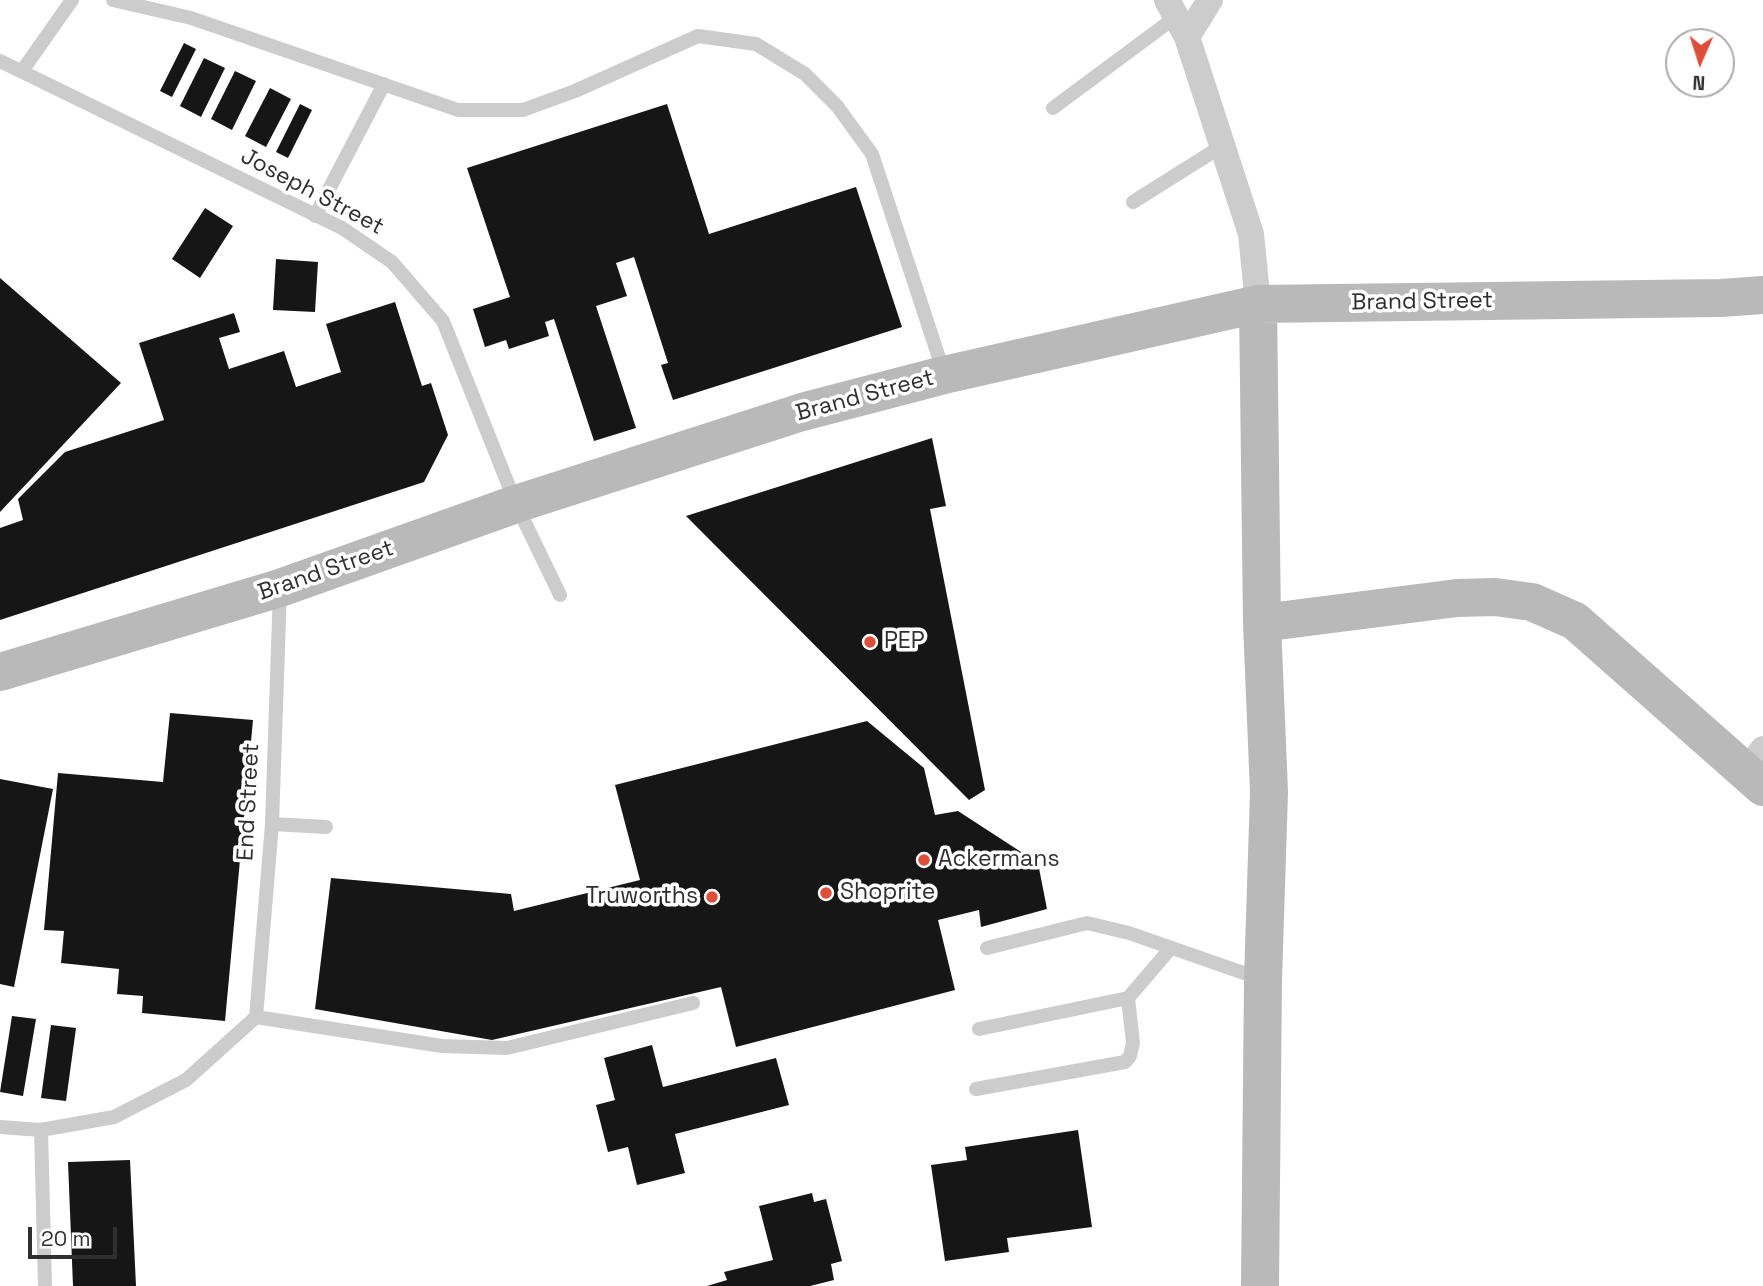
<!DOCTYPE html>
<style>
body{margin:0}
#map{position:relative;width:1763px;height:1286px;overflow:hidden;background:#fff;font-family:"Space Grotesk",sans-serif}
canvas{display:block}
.north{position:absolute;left:1665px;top:28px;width:70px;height:70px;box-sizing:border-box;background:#fff;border:2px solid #acacac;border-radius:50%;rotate:183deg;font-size:19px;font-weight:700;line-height:28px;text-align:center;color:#2f2f2f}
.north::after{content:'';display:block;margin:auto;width:24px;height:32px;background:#dd4f3a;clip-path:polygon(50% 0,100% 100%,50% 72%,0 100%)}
.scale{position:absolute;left:28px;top:1227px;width:89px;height:32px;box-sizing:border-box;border:4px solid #2f2f2f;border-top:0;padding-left:9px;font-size:21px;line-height:24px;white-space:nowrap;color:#2f2f2f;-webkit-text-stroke:5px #fff;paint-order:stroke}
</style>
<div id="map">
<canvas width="1763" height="1286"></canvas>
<div class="north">N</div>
<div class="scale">20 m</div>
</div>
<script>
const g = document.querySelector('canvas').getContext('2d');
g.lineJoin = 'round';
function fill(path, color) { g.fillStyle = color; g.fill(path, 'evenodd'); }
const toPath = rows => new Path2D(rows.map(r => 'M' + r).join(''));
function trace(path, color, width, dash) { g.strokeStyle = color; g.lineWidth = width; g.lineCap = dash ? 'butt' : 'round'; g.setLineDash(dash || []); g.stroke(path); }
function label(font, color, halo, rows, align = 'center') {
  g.font = font + ' "Space Grotesk",sans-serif'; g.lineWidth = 7; g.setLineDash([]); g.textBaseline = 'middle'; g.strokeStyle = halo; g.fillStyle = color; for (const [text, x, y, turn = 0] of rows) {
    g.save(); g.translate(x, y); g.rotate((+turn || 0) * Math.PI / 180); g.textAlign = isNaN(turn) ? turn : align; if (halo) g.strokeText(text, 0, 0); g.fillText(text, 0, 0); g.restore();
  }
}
fill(toPath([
 [184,43,196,49,172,97,160,91],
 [204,58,225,68,201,117,180,106],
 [235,71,256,81,232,130,211,119],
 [270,88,291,99,266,147,245,136],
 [300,104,312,110,288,158,276,152],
 [667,104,709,234,856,187,902,327,673,400,661,365,668,363,634,257,616,263,627,296,596,306,636,428,594,441,554,319,545,322,549,336,509,349,506,340,485,347,473,309,510,297,467,168],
 [205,208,233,226,200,278,172,259],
 [276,259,318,262,315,312,273,310],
 [0,278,121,383,0,512],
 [395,302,422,386,431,383,448,435,424,482,0,620,0,528,23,520,18,499,65,452,164,420,139,343,234,313,240,332,219,338,229,369,284,351,296,387,341,372,326,324],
 [932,438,946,506,930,509,985,790,969,800,686,516],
 [170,713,253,720,225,1021,142,1013,143,996,117,994,119,969,61,963,64,931,44,930,58,773,163,782],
 [867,721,924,768,935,815,958,811,1038,863,1047,909,981,927,979,910,938,920,955,990,736,1047,721,987,492,1040,315,1009,331,878,511,894,514,911,640,880,615,785],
 [0,779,53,789,14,987,0,984],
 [12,1016,36,1019,23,1096,0,1092],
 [51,1025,76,1028,66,1101,41,1098],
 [652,1045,663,1087,776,1058,789,1105,675,1134,685,1173,637,1185,628,1147,608,1152,596,1105,615,1100,604,1058],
 [1078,1130,1092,1227,1007,1238,1009,1252,945,1261,931,1165,967,1160,965,1147],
 [130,1160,136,1286,73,1286,68,1162],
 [812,1193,814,1202,826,1199,842,1261,831,1264,834,1280,810,1286,707,1286,727,1280,724,1272,773,1260,759,1206]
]), '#161616');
trace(toPath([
 [113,0,191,18,458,110,523,110,575,91,698,36,756,44,805,74,837,106,872,154,944,373],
 [0,61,342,228,392,262,443,321,516,504,560,595],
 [22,71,72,0],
 [1053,108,1177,16],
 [1133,202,1222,146],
 [315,216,384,84],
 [272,824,326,827],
 [987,948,1087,923,1129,933,1261,979],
 [256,1017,442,1046,507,1048,693,1003],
 [256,1017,272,824,280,589],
 [979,1029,1128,998,1171,948],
 [976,1089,1125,1062,1130,1056,1133,1043,1128,998],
 [0,1127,41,1130,114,1117,186,1080,256,1017],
 [41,1130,45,1286]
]), '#ccc', 14);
trace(toPath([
 [1167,0,1187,37,1251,234,1258,304],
 [1187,37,1210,0],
 [1746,772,1763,749]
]), '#ccc', 26);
trace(toPath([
 [1258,304,1262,623,1269,792,1263,980,1260,1286],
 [1262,623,1457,598,1495,597,1532,602,1575,621,1763,787],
 [0,672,280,588,516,504,802,412,944,375,1258,304,1721,298,1763,295]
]), '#b9b9b9', 38);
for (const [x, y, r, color] of [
 [870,642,7,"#dd4f3a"],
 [924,860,7,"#dd4f3a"],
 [826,893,7,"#dd4f3a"],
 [712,897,7,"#dd4f3a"]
]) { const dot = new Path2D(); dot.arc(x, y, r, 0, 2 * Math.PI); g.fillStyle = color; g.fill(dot); trace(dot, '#fff', 2.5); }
label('23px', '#2f2f2f', '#fff', [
 ["Joseph Street",312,192,28],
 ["Brand Street",1422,302,-1],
 ["Brand Street",865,396,-15],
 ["Brand Street",326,571,-19],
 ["End Street",249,802,-87]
]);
label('23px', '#2f2f2f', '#fff', [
 ["PEP",884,642],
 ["Ackermans",938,860],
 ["Shoprite",840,893],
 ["Truworths",698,897,"right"]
], 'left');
</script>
